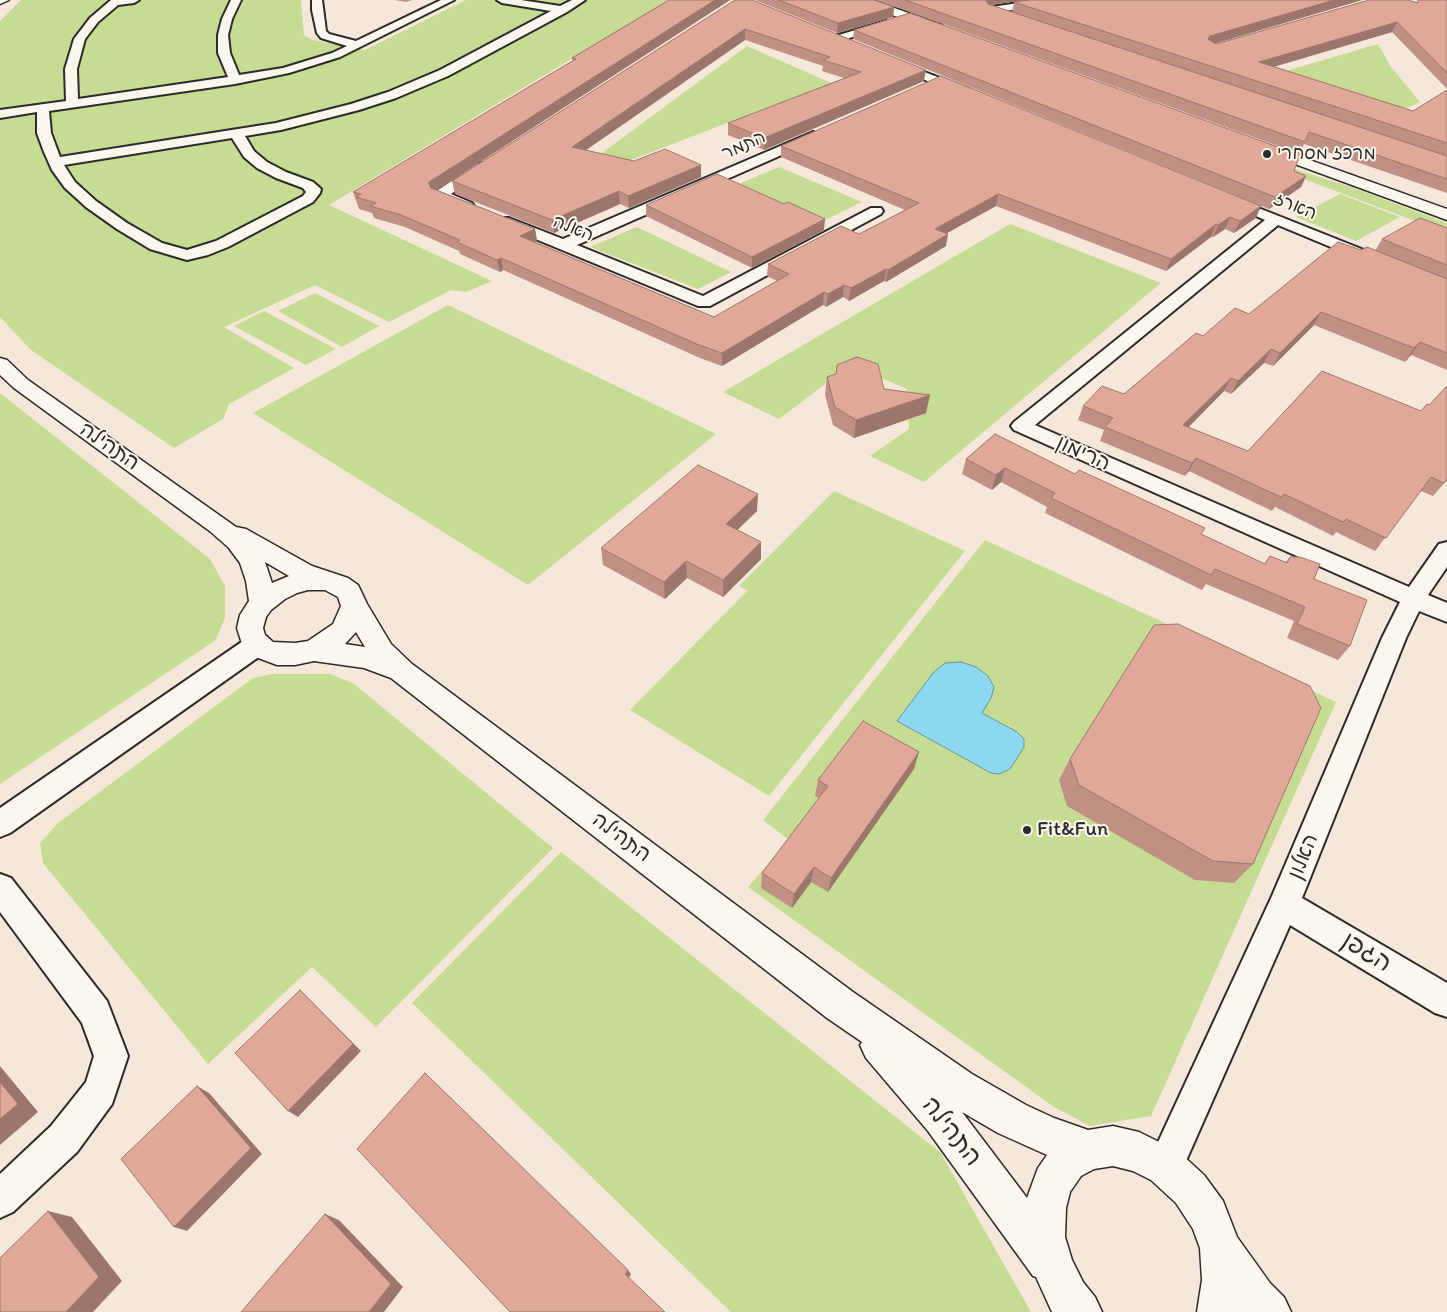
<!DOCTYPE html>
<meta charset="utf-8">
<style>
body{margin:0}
canvas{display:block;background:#f6e7db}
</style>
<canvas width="1447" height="1312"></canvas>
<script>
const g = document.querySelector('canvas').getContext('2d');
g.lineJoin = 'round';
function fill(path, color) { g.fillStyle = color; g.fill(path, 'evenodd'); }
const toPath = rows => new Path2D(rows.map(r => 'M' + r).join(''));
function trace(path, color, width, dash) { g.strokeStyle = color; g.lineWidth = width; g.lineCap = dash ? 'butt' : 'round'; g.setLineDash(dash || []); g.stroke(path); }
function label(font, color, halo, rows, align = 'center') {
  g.font = font + ' Itim,"Playpen Sans Hebrew",sans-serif'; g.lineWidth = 4; g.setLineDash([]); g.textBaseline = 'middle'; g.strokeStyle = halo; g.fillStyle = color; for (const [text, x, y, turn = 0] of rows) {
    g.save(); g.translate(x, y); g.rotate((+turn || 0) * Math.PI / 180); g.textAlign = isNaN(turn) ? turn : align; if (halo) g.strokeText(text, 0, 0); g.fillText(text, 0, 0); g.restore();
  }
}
fill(toPath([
 [21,0,301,0,304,35,313,40,365,50,466,0,669,0,329,205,492,281,466,292,451,290,389,322,315,285,224,327,294,368,229,404,223,419,174,448,31,350,0,317,0,21],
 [1378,44,1391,67,1420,102,1401,111,1276,74],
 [747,46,831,83,605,170,587,164],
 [1187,135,1348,186,1447,223,1447,233],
 [779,167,862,202,819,223,736,185],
 [1340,194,1400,217,1356,241,1296,217],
 [1010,224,1161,283,924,482,870,456,909,429,907,389,863,370,828,382,779,419,723,392],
 [637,227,731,272,698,289,590,247],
 [315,293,379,326,342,347,278,311],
 [448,305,716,434,528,585,253,413],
 [264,311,336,349,306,365,234,326],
 [0,393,210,559,225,586,225,617,216,640,0,784],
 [834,491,965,551,769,796,630,710,747,591,739,586],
 [985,540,1336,702,1151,1116,1090,1126,1054,1107,748,887,789,840,763,820],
 [272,674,330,674,353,683,553,848,376,1027,312,967,208,1064,43,863,40,843,58,823,253,678],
 [561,852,940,1152,1031,1312,731,1312,412,1003]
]), '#c5dc92');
const water = toPath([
 [961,662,976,667,988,676,994,687,991,698,982,713,1017,732,1024,739,1024,747,1010,769,999,774,991,773,897,721,933,673,945,663,961,662]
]);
fill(water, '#8fd9f0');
trace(water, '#6793a1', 1);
const minor = toPath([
 [111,0,139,0,134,3,118,5,98,22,85,39,77,69,78,99,228,77,218,53,218,35,222,19,231,0,241,0,232,19,228,35,230,53,239,75,283,68,332,53,347,46,321,38,317,33,312,10,312,0,322,0,326,31,329,34,356,41,441,0,454,0,340,57,289,73,235,84,49,111,51,133,60,157,276,123,351,104,388,92,440,70,551,11,502,3,497,0,521,0,560,6,572,0,585,0,567,12,448,76,396,98,359,110,281,130,245,136,254,151,267,162,286,172,313,182,321,189,320,193,313,202,228,247,208,255,187,260,150,249,117,229,86,207,65,188,52,170,44,152,37,133,37,112,0,118,0,110,66,101,65,69,74,39,90,18,111,0],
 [232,138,244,157,257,168,276,178,303,188,306,192,303,196,216,241,187,250,162,243,127,223,96,201,75,182,64,165,232,138],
 [1039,0,1066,0,1061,3,991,13,986,10,991,7,1039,0],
 [886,21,891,24,890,26,836,42,830,39,832,37,886,21],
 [893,60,969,89,971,92,969,95,961,95,889,65,887,63,889,61,893,60],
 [813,132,820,136,818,139,577,245,703,296,871,208,881,208,883,211,881,214,710,306,698,306,499,224,496,221,499,218,509,218,563,239,813,132],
 [482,163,489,167,487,170,451,194,472,203,474,206,472,209,462,209,435,198,433,195,435,192,477,164,482,163],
 [1261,209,1374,254,1376,257,1374,260,1368,262,1362,260,1278,225,1035,425,1409,587,1439,544,1447,542,1447,567,1428,595,1447,603,1447,622,1419,611,1406,638,1302,898,1447,983,1447,1017,1435,1013,1290,925,1178,1179,1165,1184,1152,1179,1147,1166,1272,896,1382,638,1400,602,1014,430,1011,426,1014,422,1265,220,1256,216,1254,213,1256,210,1261,209],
 [258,634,267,637,270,644,267,651,10,833,0,837,0,808,249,637,258,634],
 [0,874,11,878,107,1001,128,1056,112,1104,77,1152,13,1212,0,1218,0,1174,51,1126,86,1082,94,1056,82,1023,0,912,0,874]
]);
const tertiary = toPath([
 [0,0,9,0,0,4,0,0],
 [856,0,872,0,942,25,944,28,938,32,934,31,858,2,856,0],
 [1262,143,1447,209,1447,220,1257,150,1255,147,1257,144,1262,143],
 [0,358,7,360,28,380,236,527,246,529,312,566,348,578,358,585,367,604,391,644,412,664,853,992,972,1074,1026,1105,1054,1118,1088,1130,1113,1126,1139,1132,1179,1152,1204,1175,1223,1201,1237,1237,1270,1283,1284,1297,1291,1312,1197,1312,1202,1280,1200,1248,1193,1229,1176,1203,1151,1180,1133,1171,1113,1166,1094,1169,1081,1176,1070,1192,1066,1208,1065,1237,1072,1260,1083,1282,1095,1297,1102,1312,1052,1312,1036,1277,1033,1276,928,1131,866,1058,860,1045,862,1042,827,1018,391,678,364,668,314,661,295,665,277,665,253,656,243,647,237,628,240,615,249,601,246,581,240,563,229,548,211,532,14,388,0,375,0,358],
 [265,562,289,576,272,583,265,562],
 [308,590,325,590,338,597,341,606,333,624,308,641,295,643,273,642,265,635,263,628,266,617,271,610,285,599,297,593,308,590],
 [356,632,365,647,345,644,356,632],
 [962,1112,998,1133,1047,1155,1038,1168,1027,1198,962,1112]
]);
trace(minor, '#2b2b2b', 4);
trace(tertiary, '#2b2b2b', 3);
fill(minor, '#fbf7ec');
fill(tertiary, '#fbf7ec');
fill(toPath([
 [395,0,412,0,406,2],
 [669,0,730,0,437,190,535,229,537,241,535,242,714,317,777,281,767,276,768,264,859,234,905,210,781,157,781,146,1256,218,1234,233,1225,229,1213,237,1211,237,1166,271,996,206,946,233,946,246,886,282,884,281,849,301,843,297,826,307,823,305,722,366,700,358,503,270,500,272,460,254,459,251,405,227,374,218,372,213,359,209,353,192,547,76,572,61,572,58],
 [735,0,924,81,764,150,728,135,728,123,844,78,822,71,823,66,745,40,586,150,701,177,629,208,620,204,554,233,455,194,452,181],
 [755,0,874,0,894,7,893,17,837,33],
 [877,0,1025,0,996,4,993,6,1012,12,1014,2,1362,0,1215,43,1216,44,1417,3,1418,0,1447,0,1447,89,1392,32,1274,67,1413,111,1447,90,1447,193,1304,144,1300,154],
 [854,30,1306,176,1301,187,1269,209,853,39],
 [784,204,824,230,752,268,646,216,646,205],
 [1447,228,1447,370,1411,355,1405,362,1314,325,1273,366,1264,363,1231,394,1224,391,1188,427,1248,451,1322,371,1447,480,1433,496,1421,491,1375,551,1336,532,1333,536,1275,507,1272,511,1189,471,1185,476,1100,441,1104,430,1078,420,1083,406,1124,394,1203,336,1249,314,1361,250,1375,251,1382,239],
 [837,365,884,389,926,413,854,438,833,425,825,395,827,377,836,374],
 [966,459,1075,474,1264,564,1270,556,1286,562,1290,557,1314,579,1350,646,1338,660,1287,638,1294,621,1206,584,1202,590,1045,513,1047,507,1001,482,992,490,962,474],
 [757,511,737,530,761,542,761,559,723,597,687,578,665,599,603,565,601,548],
 [1070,759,1253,864,1234,883,1195,880,1067,806,1059,780],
 [914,769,828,892,811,882,792,908,761,888,762,873,819,798,815,796,818,780]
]), '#c19084');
fill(toPath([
 [715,0,730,0,432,193,429,184,429,182],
 [986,0,1025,0,996,4,984,9],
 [1334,0,1362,0,1207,46,1208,39,1210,36],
 [894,7,893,17,837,33,838,23],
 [1397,22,1392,32,1255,72,1259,62],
 [745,29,745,40,573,159,572,147],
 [926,70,924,81,764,150,764,138],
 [701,165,701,177,629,208,628,196],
 [1306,176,1301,187,1269,209,1275,197],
 [619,191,620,204,554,233,552,220],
 [998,194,996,206,933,241,935,229],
 [1261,206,1256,218,1234,233,1240,221],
 [1230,217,1225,229,1213,237,1218,225],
 [825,219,824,230,752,268,752,257],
 [1216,224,1211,237,1166,271,1171,259],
 [535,229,537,241,522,248,520,236],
 [948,234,946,246,886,282,888,270],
 [501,258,503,270,500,272,497,260],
 [886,269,884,281,849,301,851,288],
 [844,285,843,297,826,307,828,294],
 [824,292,823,305,722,366,722,353],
 [1321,312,1314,325,1273,366,1280,353],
 [1420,342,1411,355,1405,362,1414,348],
 [1271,349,1264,363,1231,394,1238,381],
 [1231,378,1224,391,1177,439,1183,425],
 [930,395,926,413,854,438,856,420],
 [1196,458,1189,471,1185,476,1192,463],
 [1005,468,1001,482,992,490,996,475],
 [758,494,757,511,726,541,726,524],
 [761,542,761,559,723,597,723,580],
 [686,561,687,578,665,599,664,582],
 [919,752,914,769,828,892,831,878],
 [814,867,811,882,792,908,794,894],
 [300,990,361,1051,298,1117,288,1111],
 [0,1066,38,1112,0,1145],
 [197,1086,209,1093,262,1154,187,1231,174,1227],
 [48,1211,72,1217,122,1281,93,1312,66,1312],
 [325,1214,339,1220,403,1287,384,1312,369,1312],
 [628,1270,631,1274,629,1278,625,1274]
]), '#9d766b');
const building = toPath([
 [669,0,715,0,429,182,429,184,431,188,535,229,520,236,714,317,789,274,768,264,841,226,859,234,919,203,781,146,941,76,1261,206,1240,221,1230,217,1218,225,1216,224,1171,259,998,194,935,229,948,234,888,270,886,269,851,288,844,285,828,294,824,292,722,353,699,345,501,258,497,260,457,242,460,240,401,215,370,206,376,203,356,197,361,194,353,192,547,76,576,59,572,58,669,0],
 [735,0,752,0,926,70,764,138,728,123,861,72,823,60,830,57,745,29,572,147,634,161,665,149,701,165,628,196,619,191,552,220,452,181,735,0],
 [779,0,874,0,894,7,838,23,779,0],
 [905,0,986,0,988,4,1447,156,1447,179,1309,132,1305,142,905,0],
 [1029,0,1334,0,1210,36,1208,39,1216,44,1369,0,1408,0,1418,3,1418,0,1447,0,1447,73,1397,22,1259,62,1413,111,1447,90,1447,143,1014,2,1029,0],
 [910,13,1300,155,1294,171,1306,176,1275,197,854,30,910,13],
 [717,174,784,204,788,202,825,219,752,257,646,205,717,174],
 [1420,218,1447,228,1447,265,1382,239,1420,218],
 [1338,242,1361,250,1367,247,1447,279,1447,353,1420,342,1414,348,1321,312,1280,353,1271,349,1238,381,1231,378,1183,425,1248,451,1322,371,1421,411,1427,404,1429,405,1447,386,1447,479,1444,483,1431,477,1386,538,1346,519,1343,522,1284,494,1281,497,1196,458,1192,463,1105,427,1113,418,1083,406,1102,386,1124,394,1196,333,1203,336,1235,308,1249,314,1338,242],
 [857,357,878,364,884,389,930,395,856,420,835,407,827,377,836,374,837,365,857,357],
 [995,434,1075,474,1079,470,1205,528,1201,534,1265,564,1270,556,1287,563,1290,557,1300,557,1320,564,1314,579,1367,600,1350,646,1297,624,1305,607,1215,569,1211,575,1051,498,1055,493,1005,468,996,475,966,459,995,434],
 [698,465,758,494,726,524,761,542,723,580,686,561,664,582,601,548,698,465],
 [1178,624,1310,686,1321,708,1253,864,1213,861,1079,785,1070,759,1154,625,1178,624],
 [863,721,919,752,831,878,814,867,794,894,762,873,828,786,818,780,863,721],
 [300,990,353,1044,288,1111,235,1053,300,990],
 [425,1073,628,1270,625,1274,665,1312,510,1312,357,1149,425,1073],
 [0,1082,18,1104,0,1119,0,1082],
 [197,1086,251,1148,174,1227,121,1159,197,1086],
 [48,1211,99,1277,66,1312,0,1312,0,1258,48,1211],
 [325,1214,391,1284,369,1312,241,1312,325,1214]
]);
fill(building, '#e0a899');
trace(building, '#9d766b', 1);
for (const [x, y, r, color] of [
 [1267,154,5,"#2b2b2b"],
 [1027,830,5,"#2b2b2b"]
]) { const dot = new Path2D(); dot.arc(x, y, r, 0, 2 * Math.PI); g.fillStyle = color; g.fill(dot); trace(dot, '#fbf7ec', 2); }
label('18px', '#2b2b2b', '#fbf7ec', [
 ["התמר",744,146,-24],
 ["הארז",1295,207,22],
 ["האלה",573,229,22]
]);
label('18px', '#2b2b2b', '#fbf7ec', [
 ["מרכז מסחרי",1277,154]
], 'left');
label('21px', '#2b2b2b', '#fbf7ec', [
 ["התהילה",109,447,35],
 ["הרימון",1083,454,24],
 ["התהילה",621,838,37],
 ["האלון",1304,857,-68]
]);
label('21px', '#2b2b2b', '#fbf7ec', [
 ["Fit&Fun",1037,830]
], 'left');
label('25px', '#2b2b2b', '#fbf7ec', [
 ["הגפן",1366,953,31],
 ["התהילה",951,1132,52]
]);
</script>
